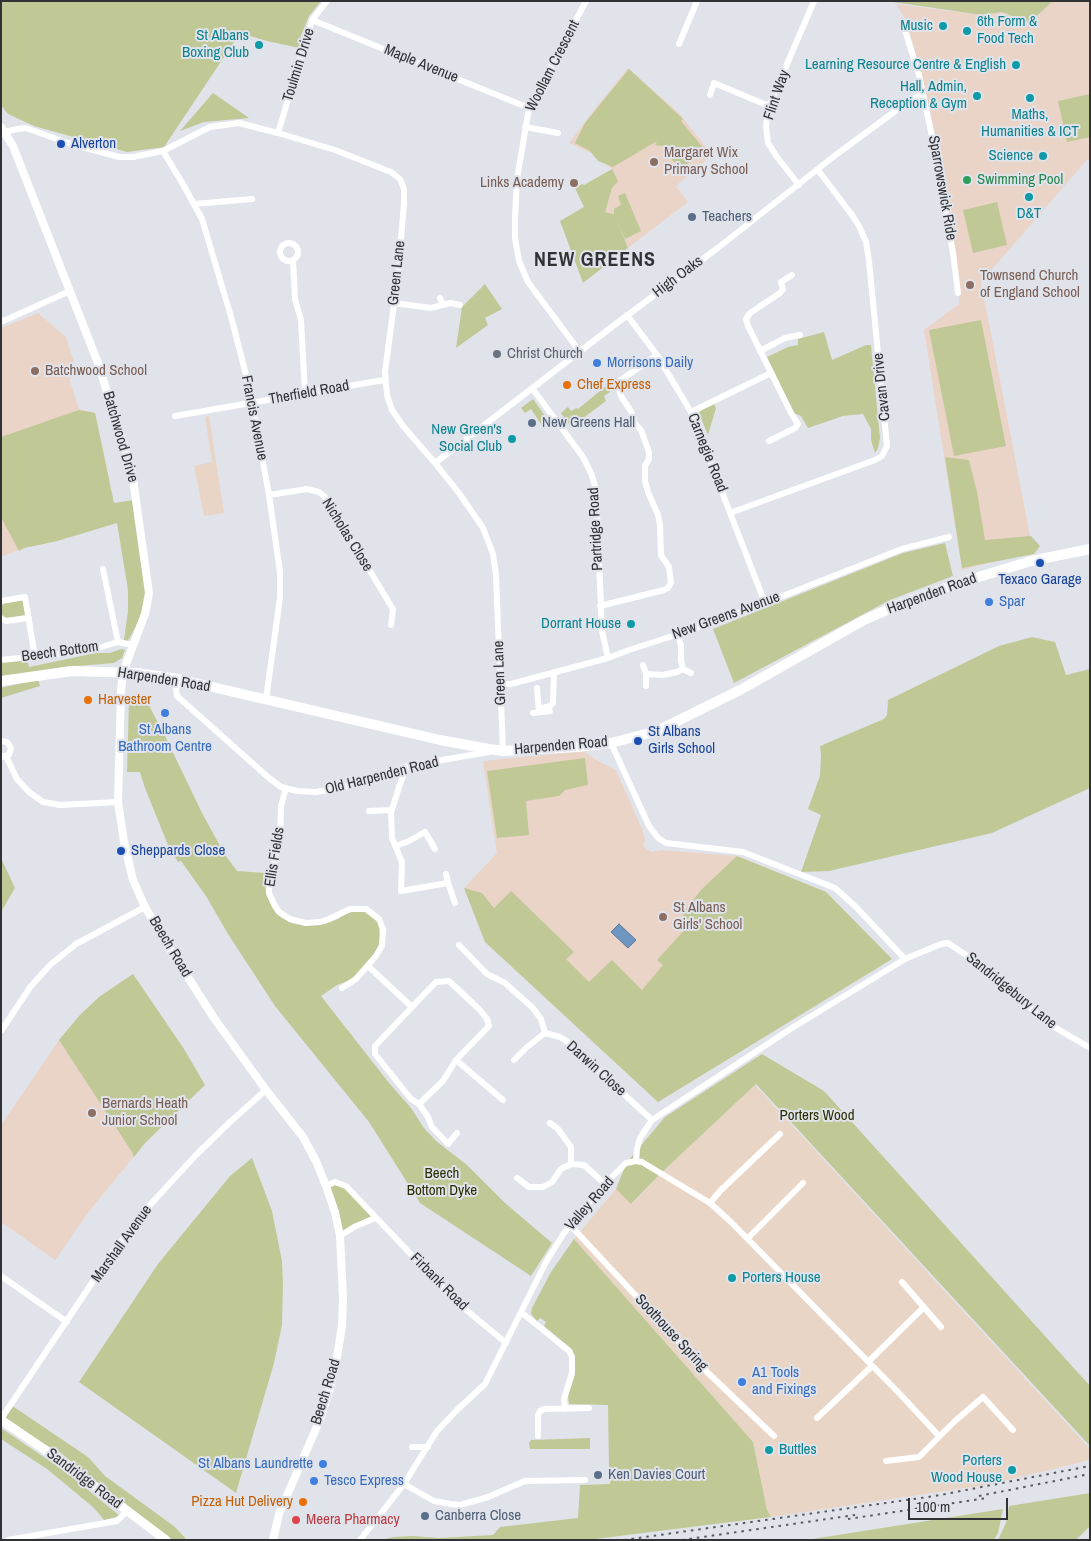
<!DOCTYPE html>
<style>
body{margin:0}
#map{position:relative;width:1091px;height:1541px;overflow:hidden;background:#e1e3eb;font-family:"Archivo Narrow",sans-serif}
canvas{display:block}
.frame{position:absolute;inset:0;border:2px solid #313235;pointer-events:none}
.scale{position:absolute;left:908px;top:1498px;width:100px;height:22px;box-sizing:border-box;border:2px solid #313235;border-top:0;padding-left:6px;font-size:15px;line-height:18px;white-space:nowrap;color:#313235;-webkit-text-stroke:4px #e1e3eb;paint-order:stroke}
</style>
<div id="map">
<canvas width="1091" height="1541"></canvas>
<div class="frame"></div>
<div class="scale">100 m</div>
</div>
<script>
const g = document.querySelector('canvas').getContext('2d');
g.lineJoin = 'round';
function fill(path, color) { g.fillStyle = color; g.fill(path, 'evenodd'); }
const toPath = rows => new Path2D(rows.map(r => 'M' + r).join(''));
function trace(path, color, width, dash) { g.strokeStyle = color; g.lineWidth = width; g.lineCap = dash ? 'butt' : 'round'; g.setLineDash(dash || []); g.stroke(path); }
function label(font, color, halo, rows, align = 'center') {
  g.font = font + ' "Archivo Narrow",sans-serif'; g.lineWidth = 4; g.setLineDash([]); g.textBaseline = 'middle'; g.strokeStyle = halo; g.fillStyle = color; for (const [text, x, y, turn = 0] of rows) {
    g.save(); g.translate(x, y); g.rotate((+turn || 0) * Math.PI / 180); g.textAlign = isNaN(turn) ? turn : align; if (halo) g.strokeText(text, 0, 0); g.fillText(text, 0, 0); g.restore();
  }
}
fill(toPath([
 [209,416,224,513,204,516,194,466,212,462,205,417],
 [755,1085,1090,1449,1090,1460,992,1484,771,1517,767,1510,753,1442,574,1239,616,1189,632,1204,660,1174]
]), '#e9d5c6');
fill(toPath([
 [1053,1,1090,1,1090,159,1086,161,981,282,1033,551,962,570,924,330,959,304,959,288,943,168,921,72,906,21,896,4,982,15,1002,12,1029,23],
 [628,68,679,113,712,155,676,186,688,202,628,248,614,214,604,212,612,188,612,169,593,154,569,143,597,106],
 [38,313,66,337,74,362,71,364,69,367,70,381,79,409,95,413,105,458,117,523,57,541,24,548,1,557,1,328],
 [583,751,600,762,616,770,643,831,645,840,643,846,651,852,662,850,737,856,826,892,892,959,658,1102,485,942,464,888,497,853,483,761],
 [133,974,184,1049,205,1085,145,1143,91,1209,55,1260,1,1222,1,1125,59,1040,80,1015,99,997]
]), '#ead4c8');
fill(toPath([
 [1,1,321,1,309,16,300,38,299,48,267,41,240,33,164,147,127,152,34,126,8,114,1,105],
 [886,1,1053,1,1029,23,1002,12,982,15],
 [629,69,683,119,681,121,704,149,683,168,673,161,664,146,655,145,657,141,613,167,598,161,590,151,575,143,585,123],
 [213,93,249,118,204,122,180,131],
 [1090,94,1090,137,1067,142,1058,101],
 [612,169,618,181,612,188,605,212,614,214,614,209,621,205,618,196,625,193,641,231,625,239,616,218,628,248,583,283,560,221,584,207,575,188,582,184,584,185],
 [997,202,1007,245,973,253,963,210],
 [485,284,502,309,485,318,488,325,456,348,462,307],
 [981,320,1006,446,954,456,929,330],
 [824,332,832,360,866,345,871,345,880,438,878,448,875,453,871,440,871,429,863,414,843,416,808,428,801,416,794,413,767,357,788,347,798,345,798,339],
 [617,377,608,388,610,392,604,396,606,401,571,427,561,413,568,407,571,411,576,408,578,409],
 [533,399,548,420,544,424,545,425,543,427,531,409,525,413,521,408],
 [714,404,716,408,708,435,699,413,701,410],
 [79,410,95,413,114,503,133,500,145,584,145,595,142,611,138,622,129,639,127,641,124,640,128,611,128,590,117,523,57,541,24,548,19,551,1,517,1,437],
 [945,457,969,460,977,492,985,540,1031,536,1040,546,1034,554,962,568],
 [945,543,953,576,890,600,734,683,713,629,903,553],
 [22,600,24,602,26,613,25,615,7,618,2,615,1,607,4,603],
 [1032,637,1055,642,1066,675,1090,669,1090,788,992,833,829,871,801,872,821,815,808,809,820,776,821,755,820,746,884,719,887,715,888,700,999,646],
 [121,649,125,650,122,658,114,663,65,667,1,678,1,662,27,660,29,667,96,653,110,653],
 [38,679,40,686,1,698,1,688],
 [144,696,165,736,202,813,225,855,237,871,266,873,265,882,266,894,272,907,277,914,282,918,291,923,306,926,325,924,338,919,347,913,359,911,366,912,375,919,378,923,381,940,374,954,356,975,348,981,337,985,321,996,389,1083,411,1108,424,1128,436,1141,467,1165,505,1203,552,1243,531,1276,420,1203,369,1122,275,1006,228,934,206,896,181,861,178,862,168,845,145,788,140,772,127,772,129,700],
 [585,758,588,785,565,790,559,796,526,801,529,835,497,838,487,771],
 [737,856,826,892,892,959,658,1102,485,942,464,888,482,893,494,908,511,891,574,952,566,959,589,982,612,960,642,990,663,965,657,960,690,924,682,914,702,889],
 [1,858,15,888,1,912],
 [133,974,184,1049,205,1085,145,1143,134,1157,132,1152,59,1040,80,1015,99,997],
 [762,1054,824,1091,1090,1386,1090,1446,756,1084,660,1174,631,1204,616,1189,627,1162,665,1117],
 [252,1158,272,1211,282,1261,283,1283,282,1325,274,1363,236,1493,79,1382,158,1264,230,1176],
 [335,1182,346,1186,375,1218,340,1236,326,1186],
 [574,1239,753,1442,767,1510,771,1517,587,1540,380,1540,394,1537,413,1536,439,1538,493,1535,500,1527,578,1518,580,1485,610,1484,611,1470,609,1469,608,1405,569,1404,568,1396,575,1374,575,1356,572,1349,544,1326,546,1322,540,1318,537,1321,531,1314,532,1308,551,1272],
 [11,1405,88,1457,105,1476,175,1527,187,1540,173,1540,129,1509,61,1453,32,1438,1,1419],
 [1,1428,66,1472,120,1516,104,1520,94,1508,47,1469,1,1439],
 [590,1438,590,1449,530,1449,529,1443,531,1440],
 [1090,1493,1090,1526,1076,1540,998,1540,1006,1523,1009,1506],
 [1003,1509,998,1533,994,1540,806,1540]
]), '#c0c895');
const water = toPath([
 [619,924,636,940,628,948,611,932,619,924]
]);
fill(water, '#6d97c2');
trace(water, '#5b7998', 1);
trace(toPath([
 [312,20,529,108],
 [904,27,919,75,939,170,953,253,958,293],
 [679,44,697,1],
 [710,95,714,83,769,106],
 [525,127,558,133],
 [5,132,17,129,26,128,68,143,119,157,133,157,163,151,210,127,239,123,278,133,335,150,391,172,400,179,404,189,404,203,398,274,385,372,387,395,392,410,403,426,435,463,459,493,483,528,493,554,496,575,503,751],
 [278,133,312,20,327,1],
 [163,151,184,186,202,219,232,320,250,391,269,495,280,572,280,598,266,699],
 [799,185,777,157,768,143,766,126,769,106,814,1],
 [194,204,252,199],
 '280 252a9 9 0 1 1 18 0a9 9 0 1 1-18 0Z',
 [293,260,295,299,301,320,305,393],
 [440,298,443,305],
 [394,303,431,308,450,303,460,305],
 [627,315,657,355,691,412,765,603],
 [1,322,70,291],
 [760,351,785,338,800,335],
 [580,352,528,282,519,261,515,238,515,218,517,179,529,108,586,1],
 [532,388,583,457,591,473,596,489,602,631,608,658],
 [691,412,771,373],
 [175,416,384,380],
 [769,441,795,428,798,424,791,413,748,326,746,319,750,313,780,293,783,289,781,282,792,275],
 [435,463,613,326,719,247,833,157,913,98,923,95],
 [269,495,307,489,319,492,325,497,393,609,391,625],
 [730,513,875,460,882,456,887,446,869,261,866,242,859,226,852,215,818,170],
 [103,569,118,642],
 [1,601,25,597,35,657],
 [600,606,664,590,668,588,671,583,669,567,661,555,660,525,658,515,648,492,645,481,645,466,649,459,649,452,641,430,635,424,631,411,622,398,618,387,621,380,657,355],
 [1,619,6,621,29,618],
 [677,634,681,645,681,660,683,669],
 [1,660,70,653,98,648,118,642,133,645],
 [643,665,646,674,663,675,677,672,683,669],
 [683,669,691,673],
 [178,679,176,690,177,696,269,778,281,787,297,791,315,792,341,788,364,782,407,766,489,752],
 [500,684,511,684,608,658,629,650,688,631,765,603,902,549,949,537],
 [646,686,646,674],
 [537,688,539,712],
 [539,709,550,706,553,703,554,672],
 [533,713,550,711],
 [1,741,7,742,11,748,9,755,1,757],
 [611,743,649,826,658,838,666,843,743,852,835,888,856,907,905,959],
 [6,756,17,779,29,792,43,802,60,805,118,802],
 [407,766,399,787,391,813,392,838,402,862,401,891,448,883,455,903],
 [286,788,281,806,280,841,269,879,269,893,275,906,279,912,290,919,306,923,320,922,329,919,350,909,366,909,379,919,383,929,382,946,376,956,356,979,342,988],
 [369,811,392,810],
 [396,846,409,841,425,832,435,849],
 [446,874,448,883],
 [459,945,487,974,505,983,533,1008,541,1019,545,1033],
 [368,966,412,1007,436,982,449,981,479,1009,487,1019,489,1026,456,1060,443,1081,419,1104,411,1099,375,1054,375,1046,412,1007],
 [1,1031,31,986,50,965,76,944,145,907],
 [545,1033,560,1037,565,1040,652,1120],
 [456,1060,503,1100],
 [514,1060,527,1047,545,1033],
 [419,1104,428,1117,432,1127,448,1144,457,1133],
 [550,1123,558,1129,571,1147,571,1164],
 [636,1161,637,1149,640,1138,652,1120,792,1028,905,959,941,944,948,943,990,971,1001,979,1044,1021,1090,1048],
 [636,1161,642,1162,710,1203,730,1221,898,1392,939,1436],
 [517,1178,529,1187,543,1187,552,1182,561,1169,571,1164,584,1165,605,1184],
 [326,1186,335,1182,346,1186,445,1290,465,1309,506,1343],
 [710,1203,720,1191,780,1134],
 [571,1226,706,1371,774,1436],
 [340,1236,354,1227,375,1218],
 [748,1238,803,1183],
 [1,1276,67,1322],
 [902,1282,941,1327],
 [521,1312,569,1351,572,1357,572,1373,564,1399,565,1409],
 [868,1362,924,1307],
 [817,1418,872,1366],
 [1,1419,114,1250,149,1206,196,1155,231,1121,266,1090],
 [538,1436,538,1415,540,1411,544,1409,589,1408],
 [412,1447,428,1447],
 [886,1461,919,1457,955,1421,983,1397,1013,1430],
 [404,1484,434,1501,451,1504,460,1505,488,1497,525,1481,585,1480],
 [8,1540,117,1521,127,1511],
 [360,1540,404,1484,437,1431,457,1410,485,1384,546,1262,564,1233,605,1184,626,1163,636,1161]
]), '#fff', 6);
trace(toPath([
 [1,127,13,146,98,363,132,472,149,593,145,614,123,672,121,691,118,802,124,842,133,880,145,907,168,946,214,1018,266,1090,303,1137,316,1161,326,1186,335,1212,340,1236,343,1298,342,1326,337,1357,330,1388,321,1417,279,1514,273,1540]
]), '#fff', 8);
trace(toPath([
 [1,1420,63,1462,166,1540]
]), '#fff', 9);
trace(toPath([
 [1,681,72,671,136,673,178,679,440,740,489,749,503,751,577,747,611,743,657,731,742,689,864,620,896,606,962,582,1031,561,1090,549]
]), '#fff', 10);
trace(toPath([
 [979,1496,1090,1474],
 [848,1519,987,1498],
 [624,1540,935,1496,1090,1466],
 [682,1540,855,1515]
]), '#58595e', 2, [2.5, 5]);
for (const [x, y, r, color] of [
 [943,26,5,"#0f9aa8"],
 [967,31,5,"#0f9aa8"],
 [259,45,5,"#0f9aa8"],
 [1016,65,5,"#0f9aa8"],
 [977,96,5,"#0f9aa8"],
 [1030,98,5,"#0f9aa8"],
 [61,144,5,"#1a4fb4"],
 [1043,156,5,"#0f9aa8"],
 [654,162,5,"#8d6e63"],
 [967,180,5,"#2e9e5b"],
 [574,183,5,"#8d6e63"],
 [1029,197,5,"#0f9aa8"],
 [692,217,5,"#5c6f8a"],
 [970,285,5,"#8d6e63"],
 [497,354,5,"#6b7280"],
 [597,363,5,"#3f7fe0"],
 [35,371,5,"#8d6e63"],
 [567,385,5,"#e8710a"],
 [532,423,5,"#5c6f8a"],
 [512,439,5,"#0f9aa8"],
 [1040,563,5,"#1a4fb4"],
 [989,602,5,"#3f7fe0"],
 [631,624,5,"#0f9aa8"],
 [88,700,5,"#e8710a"],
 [165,713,5,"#3f7fe0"],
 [638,741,5,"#1a4fb4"],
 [121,851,5,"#1a4fb4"],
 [663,917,5,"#8d6e63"],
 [92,1113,5,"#8d6e63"],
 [732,1278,5,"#0f9aa8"],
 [742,1382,5,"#3f7fe0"],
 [769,1450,5,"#0f9aa8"],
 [323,1464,5,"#3f7fe0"],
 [1012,1470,5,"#0f9aa8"],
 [598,1475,5,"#5c6f8a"],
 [314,1481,5,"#3f7fe0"],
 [303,1502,5,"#e8710a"],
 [425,1516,5,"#5c6f8a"],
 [296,1520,5,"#e0444e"]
]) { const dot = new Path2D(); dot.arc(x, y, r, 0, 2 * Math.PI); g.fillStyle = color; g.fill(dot); trace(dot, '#e1e3eb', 2); }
label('15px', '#0d838f', '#e1e3eb', [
 ["6th Form &",977,22,"left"],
 ["Food Tech",977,39,"left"],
 ["Music",933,26],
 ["St Albans",249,36],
 ["Boxing Club",249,53],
 ["Learning Resource Centre & English",1006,65],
 ["Hall, Admin,",967,87],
 ["Reception & Gym",967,104],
 ["Maths,",1030,115,"center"],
 ["Humanities & ICT",1030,132,"center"],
 ["Science",1033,156],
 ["D&T",1029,214,"center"],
 ["New Green's",502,430],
 ["Social Club",502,447],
 ["Dorrant House",621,624],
 ["Porters House",742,1278,"left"],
 ["Buttles",779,1450,"left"],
 ["Porters",1002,1461],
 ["Wood House",1002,1478]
], 'right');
label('15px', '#313235', '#e1e3eb', [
 ["Maple Avenue",421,64,22],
 ["Toulmin Drive",299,65,-73],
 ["Woollam Crescent",553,66,-63],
 ["Flint Way",777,95,-71],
 ["Sparrowswick Ride",942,188,80],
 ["Green Lane",397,273,-84],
 ["High Oaks",678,277,-37],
 ["Cavan Drive",882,387,-96],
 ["Therfield Road",309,393,-10],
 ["Francis Avenue",254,418,79],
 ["Batchwood Drive",120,437,74],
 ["Carnegie Road",707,453,68],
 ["Partridge Road",596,529,-93],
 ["Nicholas Close",347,535,58],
 ["Harpenden Road",932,594,-20],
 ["New Greens Avenue",726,616,-20],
 ["Beech Bottom",60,652,-8],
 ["Green Lane",500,673,-92],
 ["Harpenden Road",164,680,9],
 ["Harpenden Road",561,746,-5],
 ["Old Harpenden Road",382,776,-14],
 ["Ellis Fields",275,857,-81],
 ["Beech Road",170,947,59],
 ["Sandridgebury Lane",1011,991,39],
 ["Darwin Close",596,1069,42],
 ["Valley Road",590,1204,-49],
 ["Marshall Avenue",122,1244,-54],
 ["Firbank Road",439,1282,45],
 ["Soothouse Spring",671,1333,47],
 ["Beech Road",326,1392,-73],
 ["Sandridge Road",84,1479,37]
]);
label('15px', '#164399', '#e1e3eb', [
 ["Alverton",71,144],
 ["Texaco Garage",1040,580,"center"],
 ["St Albans",648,732],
 ["Girls School",648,749],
 ["Sheppards Close",131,851]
], 'left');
label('15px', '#785e54', '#e1e3eb', [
 ["Margaret Wix",664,153],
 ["Primary School",664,170],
 ["Links Academy",564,183,"right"],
 ["Townsend Church",980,276],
 ["of England School",980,293],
 ["Batchwood School",45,371],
 ["St Albans",673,908],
 ["Girls' School",673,925],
 ["Bernards Heath",102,1104],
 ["Junior School",102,1121]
], 'left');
label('15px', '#27864d', '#e1e3eb', [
 ["Swimming Pool",977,180]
], 'left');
label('15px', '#4e5e75', '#e1e3eb', [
 ["Teachers",702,217],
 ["New Greens Hall",542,423],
 ["Ken Davies Court",608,1475],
 ["Canberra Close",435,1516]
], 'left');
label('15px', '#5b616d', '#e1e3eb', [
 ["Christ Church",507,354]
], 'left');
label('15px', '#366cbe', '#e1e3eb', [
 ["Morrisons Daily",607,363],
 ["Spar",999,602],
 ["St Albans",165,730,"center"],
 ["Bathroom Centre",165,747,"center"],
 ["A1 Tools",752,1373],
 ["and Fixings",752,1390],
 ["St Albans Laundrette",313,1464,"right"],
 ["Tesco Express",324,1481]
], 'left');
label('15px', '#c56008', '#e1e3eb', [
 ["Chef Express",577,385],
 ["Harvester",98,700],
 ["Pizza Hut Delivery",293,1502,"right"]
], 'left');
label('15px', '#292d00', '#e1e3eb', [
 ["Porters Wood",817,1116],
 ["Beech",442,1174],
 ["Bottom Dyke",442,1191]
]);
label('15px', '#be3a42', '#e1e3eb', [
 ["Meera Pharmacy",306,1520]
], 'left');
g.letterSpacing = '1px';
label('bold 20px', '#313235', '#e1e3eb', [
 ["NEW GREENS",595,261]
]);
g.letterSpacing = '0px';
</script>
